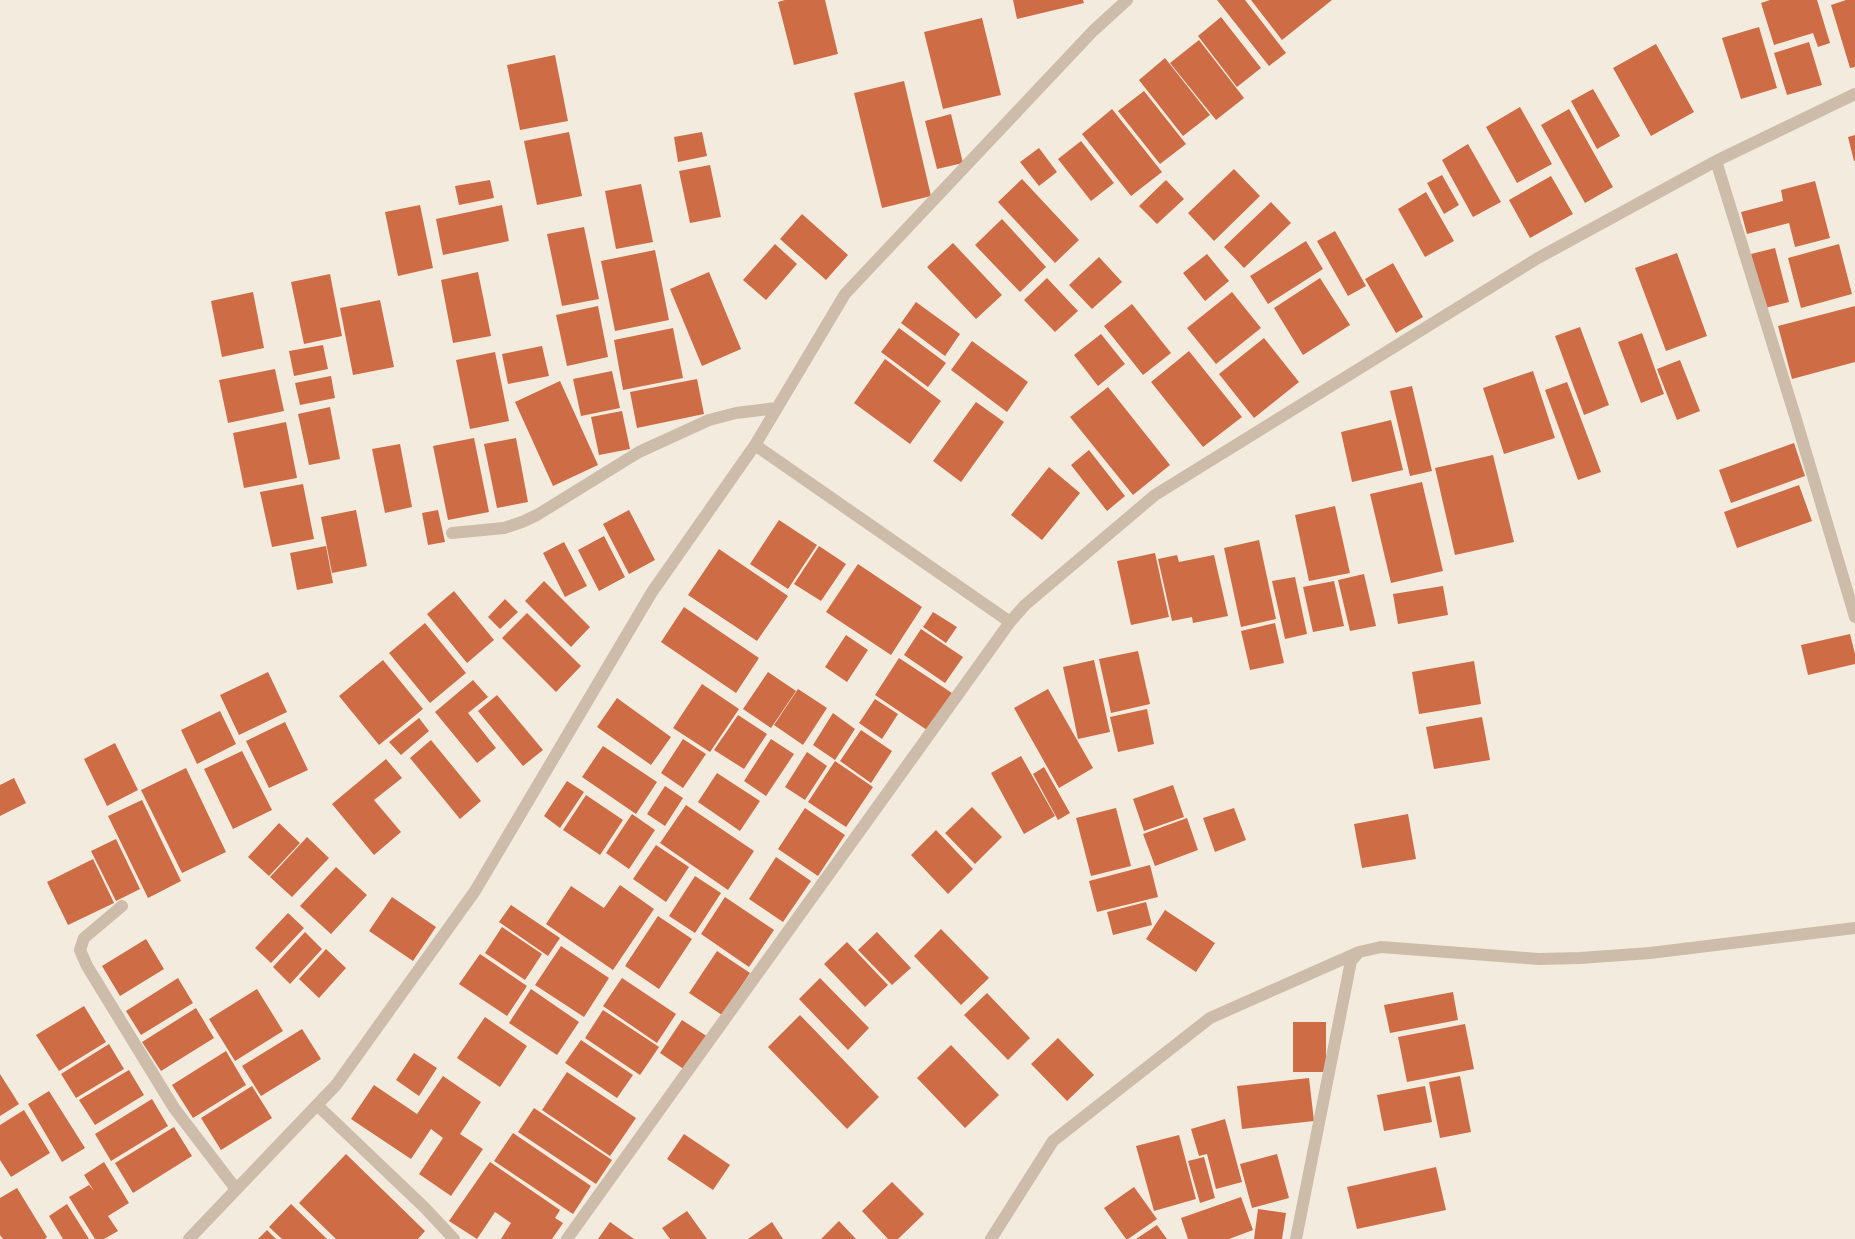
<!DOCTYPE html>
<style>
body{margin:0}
canvas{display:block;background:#f4ebdf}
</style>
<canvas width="1855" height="1239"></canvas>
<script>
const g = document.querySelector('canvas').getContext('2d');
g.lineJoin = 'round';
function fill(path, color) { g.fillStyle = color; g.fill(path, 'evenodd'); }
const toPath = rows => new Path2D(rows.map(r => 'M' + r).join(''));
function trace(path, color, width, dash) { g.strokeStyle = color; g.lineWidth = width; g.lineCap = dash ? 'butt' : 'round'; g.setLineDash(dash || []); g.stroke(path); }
fill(toPath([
 [785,0,825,0,838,54,794,65,778,2],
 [1013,0,1083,0,1084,3,1017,19],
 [1217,0,1245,0,1286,53,1269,66],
 [1251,0,1332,0,1282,40],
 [1770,0,1817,0,1830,43,1818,47,1813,33,1774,45,1761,3],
 [1846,0,1855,0,1855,67,1850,68,1831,5],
 [1221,17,1261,68,1237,87,1198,36],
 [982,18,1001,95,943,109,924,32],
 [1759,27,1777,88,1741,99,1722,38],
 [1199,40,1244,98,1216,120,1170,63],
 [1809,42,1822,85,1787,95,1774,53],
 [1656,44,1694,112,1651,136,1613,68],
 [555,55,568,121,520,130,507,65],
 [1165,58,1210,115,1183,136,1139,80],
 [904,81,931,196,882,208,854,93],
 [1593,89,1620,136,1597,149,1571,101],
 [1144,91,1186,144,1160,164,1118,111],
 [1520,107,1552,164,1517,183,1486,127],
 [1112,109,1162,172,1131,196,1082,134],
 [1569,109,1613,187,1585,203,1541,125],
 [951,114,963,163,937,169,925,121],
 [569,132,582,196,537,205,524,141],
 [702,132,707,156,678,162,674,137],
 [1855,135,1855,161,1854,161,1848,137],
 [1081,141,1114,183,1091,201,1058,159],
 [1468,144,1501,202,1473,217,1442,160],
 [1039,148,1057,172,1039,186,1020,162],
 [710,165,721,217,690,223,679,171],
 [1234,169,1260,196,1214,241,1188,213],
 [1442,175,1459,205,1444,214,1427,183],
 [1551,176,1573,214,1530,238,1509,200],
 [1022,179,1079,240,1055,263,998,202],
 [490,180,494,198,459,205,455,186],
 [1166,180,1184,199,1157,224,1139,206],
 [1815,181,1830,238,1795,247,1789,223,1747,234,1741,212,1783,201,1781,190],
 [641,184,653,242,616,249,605,191],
 [1426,192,1454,241,1425,257,1398,209],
 [1271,202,1291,223,1244,268,1224,247],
 [420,205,433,268,398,276,385,212],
 [502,205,509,241,443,255,436,219],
 [802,214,848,255,826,280,780,239],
 [1002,219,1046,267,1020,292,975,245],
 [584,227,599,299,562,306,547,234],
 [1335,231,1366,286,1348,296,1317,241],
 [1306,241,1323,269,1268,304,1250,276],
 [953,243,1002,295,976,319,927,267],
 [775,244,797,264,766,300,743,280],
 [1839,244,1852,294,1801,308,1788,258],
 [1775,248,1789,302,1765,308,1751,254],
 [655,250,669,320,615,331,601,261],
 [1677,253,1707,336,1666,351,1635,268],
 [1207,254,1229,281,1205,301,1183,273],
 [1099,257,1122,282,1092,309,1069,285],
 [1393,263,1423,317,1396,333,1365,279],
 [478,272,491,336,453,343,441,280],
 [709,272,741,349,702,366,670,289],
 [330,274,342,336,304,344,291,282],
 [1047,278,1078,311,1055,332,1024,300],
 [1320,278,1350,325,1303,355,1274,308],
 [253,292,264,348,222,357,211,301],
 [1232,292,1261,328,1216,364,1187,328],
 [380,300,394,367,353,375,340,308],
 [916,302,960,334,945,356,901,323],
 [1132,304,1171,353,1143,375,1104,326],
 [598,306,608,357,567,366,556,315],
 [1855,306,1855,362,1792,379,1778,326],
 [1580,327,1609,405,1584,415,1555,336],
 [673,328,683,378,623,390,614,340],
 [899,328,946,363,928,387,881,352],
 [1642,333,1664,394,1641,403,1618,342],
 [1101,334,1125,364,1098,386,1074,355],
 [1264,338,1299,382,1254,418,1219,374],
 [972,341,1028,382,1007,412,951,370],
 [323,345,328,369,294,376,289,351],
 [542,346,549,376,508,384,502,354],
 [1189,351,1242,417,1203,447,1151,382],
 [495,352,509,421,470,429,456,360],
 [885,359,941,401,910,444,854,403],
 [1680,360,1700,411,1677,420,1657,369],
 [275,369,284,411,228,423,219,380],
 [612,371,620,408,581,416,573,379],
 [1533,371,1555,438,1504,454,1483,388],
 [331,376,335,398,300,405,295,383],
 [697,379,704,414,637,428,630,392],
 [560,381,598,465,553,486,515,402],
 [1567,382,1601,472,1578,480,1545,390],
 [1412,386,1432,471,1410,476,1390,391],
 [1108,387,1170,465,1133,495,1070,417],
 [976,402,1004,422,961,482,933,461],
 [330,407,340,459,309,465,298,414],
 [622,411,630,449,599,455,591,417],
 [1391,420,1403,470,1352,482,1341,432],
 [286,422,297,478,244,488,233,433],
 [474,438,489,512,448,520,433,446],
 [516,438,528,502,497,508,484,444],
 [1794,443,1805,476,1731,503,1719,470],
 [400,444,412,507,385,513,372,449],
 [1089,450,1125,496,1107,511,1071,465],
 [1493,455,1514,542,1455,555,1435,468],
 [1049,467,1080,493,1042,540,1011,515],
 [1422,482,1443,571,1391,583,1370,494],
 [303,484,314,539,272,547,260,492],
 [1799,485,1812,521,1737,548,1724,512],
 [1335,506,1350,573,1309,581,1295,515],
 [356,510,367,566,332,573,321,517],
 [438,510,445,542,428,545,422,513],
 [629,510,655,560,629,574,603,524],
 [779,520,817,545,788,589,750,564],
 [604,536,625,577,599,591,578,550],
 [1259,540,1276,619,1241,627,1224,548],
 [564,542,587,586,565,597,543,553],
 [326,546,333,583,297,590,290,553],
 [819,546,846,564,821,601,794,584],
 [719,549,788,596,757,641,688,595],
 [1155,553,1169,617,1131,625,1117,561],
 [1177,555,1179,562,1214,555,1228,616,1193,623,1192,617,1172,621,1158,559],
 [858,564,922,607,891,655,826,612],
 [1364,574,1376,626,1350,631,1338,580],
 [1295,577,1307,634,1285,639,1272,581],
 [544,581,590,627,571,647,525,601],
 [1334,581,1344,626,1313,632,1303,587],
 [1443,586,1448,615,1398,624,1393,594],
 [454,591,494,640,467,663,427,614],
 [505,599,518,612,500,629,488,617],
 [684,607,759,658,736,693,661,642],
 [933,612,957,627,946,643,923,627],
 [527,613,581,666,556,692,502,638],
 [425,623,466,673,430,703,389,653],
 [1275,623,1284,663,1250,670,1241,631],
 [921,629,963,657,945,683,904,655],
 [1850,634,1855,654,1855,664,1808,675,1801,645],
 [846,635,868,650,847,682,825,667],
 [1138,651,1150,704,1111,713,1099,659],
 [899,658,952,693,927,730,875,695],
 [383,660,423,709,379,745,339,696],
 [1094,660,1110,732,1078,739,1063,667],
 [1474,661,1481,704,1419,714,1412,672],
 [268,672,287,712,239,735,220,695],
 [768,672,796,691,771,728,743,709],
 [473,680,488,697,468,713,496,748,477,763,435,712],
 [702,684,739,709,710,752,673,728],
 [798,689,827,708,803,745,774,725],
 [1048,689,1093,768,1059,788,1014,708],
 [497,695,543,750,523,766,478,711],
 [617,698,671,737,651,765,597,727],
 [875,699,898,714,882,739,859,723],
 [1147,709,1154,744,1118,752,1110,717],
 [220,711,236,744,197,764,181,730],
 [833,713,855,729,835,760,813,745],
 [738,715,767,734,744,769,714,750],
 [1482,717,1490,760,1434,769,1426,727],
 [419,718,429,731,401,755,389,742],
 [285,722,308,770,269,788,246,741],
 [861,730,892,751,871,783,840,761],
 [683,739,706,754,683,788,661,773],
 [771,739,794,754,766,796,744,781],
 [431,740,481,801,460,819,410,758],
 [115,743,138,790,107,806,84,759],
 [603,746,657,782,636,814,582,777],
 [242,751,272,810,233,829,204,769],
 [807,752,827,766,805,800,785,787],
 [1021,756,1055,816,1024,834,991,773],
 [386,759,402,778,374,800,401,832,374,855,332,804],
 [835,761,873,787,846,827,808,802],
 [1044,767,1070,813,1058,820,1033,774],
 [186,768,226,852,182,873,141,790],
 [717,773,760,801,740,831,698,802],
 [14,778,26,803,0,816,0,785],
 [567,781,584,792,560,828,544,816],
 [1173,785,1184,817,1144,831,1133,799],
 [665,786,683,798,665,826,647,814],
 [586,795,623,820,600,855,563,830],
 [142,800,181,881,148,898,108,816],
 [686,805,754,851,728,890,660,843],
 [972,807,1002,837,975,864,945,833],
 [805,808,845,835,818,876,778,849],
 [1116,808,1131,866,1091,876,1076,818],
 [1234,808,1246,840,1215,852,1203,818],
 [632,814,655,830,629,869,606,853],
 [1408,814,1416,859,1362,868,1354,824],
 [1187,818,1198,850,1155,866,1143,834],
 [279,823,300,843,269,876,248,857],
 [936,830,973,869,948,894,911,855],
 [307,837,329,858,292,897,270,877],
 [116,839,140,889,116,901,91,851],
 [656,845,689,867,666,902,633,879],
 [776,857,811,881,783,922,749,899],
 [93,859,114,903,68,925,47,882],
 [1150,865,1158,897,1097,912,1089,881],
 [336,867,367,895,331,934,300,906],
 [695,876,721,893,695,933,669,916],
 [620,885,654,909,613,970,546,924,571,886,604,908],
 [392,897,436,927,413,961,369,931],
 [725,897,774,930,749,967,701,934],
 [1146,902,1152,925,1113,935,1107,912],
 [511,905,560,938,548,956,499,922],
 [1165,910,1215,943,1196,972,1146,939],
 [288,913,304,928,271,963,255,948],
 [658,916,692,939,659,989,625,966],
 [502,927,542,954,525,980,485,953],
 [941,929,989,978,961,1005,914,956],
 [305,932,322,949,290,984,273,967],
 [877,932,911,968,892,985,858,950],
 [146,939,164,969,120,996,102,966],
 [847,942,888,985,865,1007,824,964],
 [561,946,609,978,584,1017,535,985],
 [326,949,346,968,319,998,299,979],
 [717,951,750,973,722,1015,689,993],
 [480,954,527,986,507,1016,459,984],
 [178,978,193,1003,141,1035,126,1011],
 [622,978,676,1014,657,1043,603,1006],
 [820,978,869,1028,848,1050,799,999],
 [257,989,283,1031,235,1061,209,1019],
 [531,989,579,1022,557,1055,509,1023],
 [1453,992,1458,1020,1390,1033,1384,1005],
 [987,993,1030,1038,1008,1060,964,1015],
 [84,1006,106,1042,59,1071,36,1035],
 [196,1008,214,1038,161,1071,142,1042],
 [603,1010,659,1047,640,1075,585,1038],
 [800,1015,879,1097,847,1129,768,1047],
 [485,1017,527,1046,500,1087,457,1058],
 [682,1020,708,1037,685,1070,660,1053],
 [1293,1022,1326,1022,1326,1072,1293,1072],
 [1465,1024,1474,1069,1407,1082,1398,1037],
 [302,1029,321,1059,261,1096,242,1066],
 [1058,1038,1094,1075,1067,1101,1031,1064],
 [581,1040,633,1075,617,1098,565,1063],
 [109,1044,124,1069,76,1098,61,1074],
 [951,1045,999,1095,965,1128,917,1078],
 [226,1051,246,1085,193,1118,172,1085],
 [414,1053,437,1068,419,1096,396,1080],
 [129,1070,144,1095,95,1125,79,1100],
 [567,1072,636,1118,610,1156,542,1110],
 [0,1074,19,1104,0,1116],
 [443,1076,481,1102,460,1134,483,1149,451,1196,419,1174,443,1138,431,1129,411,1159,351,1119,374,1085,417,1114],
 [1460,1076,1471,1132,1440,1138,1429,1082],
 [1309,1078,1314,1121,1242,1129,1237,1086],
 [252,1086,272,1118,221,1150,201,1118],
 [1425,1086,1432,1122,1384,1131,1377,1095],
 [49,1091,85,1148,62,1162,28,1104],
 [152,1099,168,1126,111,1161,95,1134],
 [534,1108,612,1160,596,1184,518,1132],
 [24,1110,50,1153,11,1177,0,1160,0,1125],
 [1225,1119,1242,1182,1216,1189,1207,1154,1199,1156,1191,1129],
 [174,1127,192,1156,133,1193,115,1163],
 [513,1133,591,1186,573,1214,494,1161],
 [684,1134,730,1165,713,1190,667,1159],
 [1179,1135,1196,1199,1154,1211,1136,1146],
 [346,1154,425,1231,418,1239,336,1239,299,1203],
 [1277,1154,1289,1198,1252,1208,1240,1164],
 [1204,1157,1215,1198,1200,1203,1188,1161],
 [104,1162,129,1203,108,1216,118,1231,104,1239,95,1239,69,1197,89,1185,94,1191,84,1175],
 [490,1162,560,1210,555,1218,563,1223,552,1239,501,1239,511,1223,495,1212,477,1239,449,1221],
 [1436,1167,1446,1210,1357,1229,1347,1187],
 [892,1182,924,1214,898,1239,888,1239,862,1211],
 [1134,1187,1157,1219,1128,1239,1126,1239,1104,1208],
 [17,1188,47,1237,45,1239,3,1239,0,1235,0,1198],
 [1241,1197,1253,1230,1229,1239,1188,1239,1181,1218],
 [67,1204,89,1239,63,1239,49,1216],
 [291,1204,327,1239,282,1239,269,1227],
 [1258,1209,1286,1213,1282,1239,1254,1239],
 [687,1211,707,1239,670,1239,662,1228],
 [839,1221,856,1239,821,1239],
 [610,1222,634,1239,598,1239],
 [772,1222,783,1239,748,1239],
 [1157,1225,1167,1239,1136,1239],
 [267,1230,276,1239,258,1239]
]), '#cd6c45');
trace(toPath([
 [1716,161,1795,416,1855,617],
 [755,445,1010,622,1025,605,1155,495,1538,258,1716,161,1855,94],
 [452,533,504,528,522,522,537,515,639,452,709,420,736,413,777,408],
 [122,906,84,938,80,950,87,966,174,1108,236,1189],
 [317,1105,425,1208,454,1239],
 [189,1239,336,1085,475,891,652,592,755,445,845,294,1093,31,1127,0],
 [567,1239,1010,622],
 [991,1239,1053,1141,1210,1018,1359,952],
 [1296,1239,1351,961,1359,952,1381,947,1539,959,1580,958,1650,953,1855,928]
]), '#cebcaa', 12);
</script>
